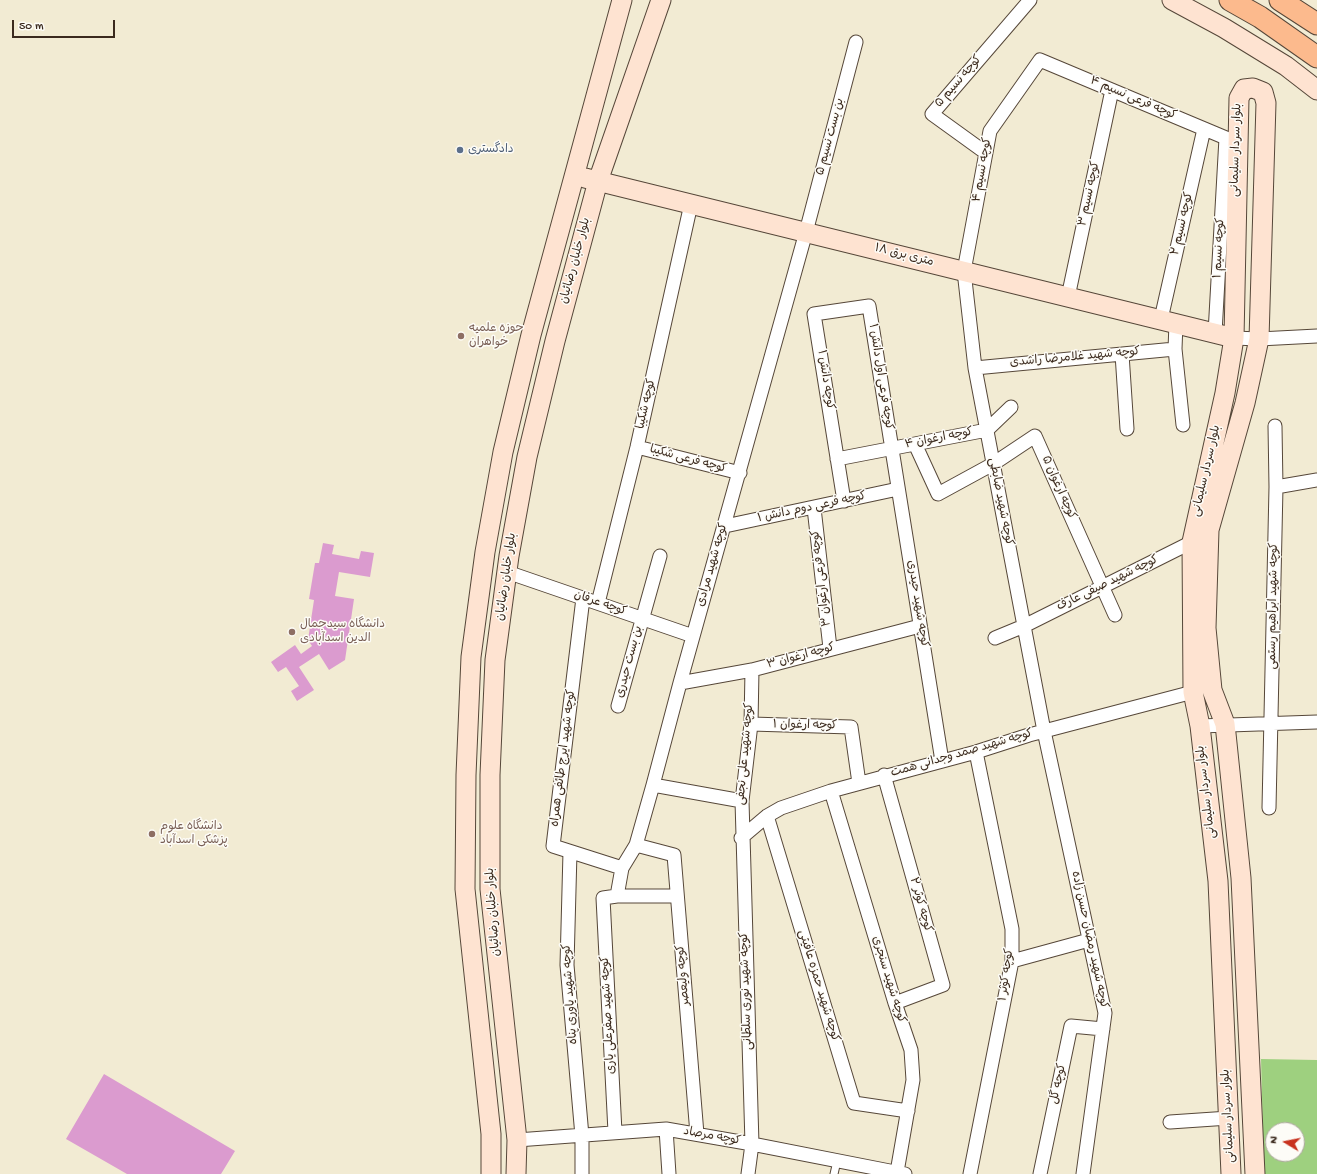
<!DOCTYPE html>
<meta charset="utf-8">
<style>
body{margin:0}
#map{position:relative;width:1317px;height:1174px;overflow:hidden;background:#f2ebd3;font-family:"Gochi Hand",sans-serif}
canvas{display:block}
.north{position:absolute;left:1265px;top:1122px;width:40px;height:40px;box-sizing:border-box;background:#fdfcf7;border:1px solid #afa8a0;border-radius:50%;rotate:280deg;font-size:11px;font-weight:700;line-height:16px;text-align:center;color:#3b2a1e}
.north::after{content:'';display:block;margin:auto;width:14px;height:18px;background:#c8321e;clip-path:polygon(50% 0,100% 100%,50% 72%,0 100%)}
.scale{position:absolute;left:12px;top:20px;width:103px;height:18px;box-sizing:border-box;border:2px solid #3b2a1e;border-top:0;padding-left:5px;font-size:12px;line-height:14px;white-space:nowrap;color:#3b2a1e;-webkit-text-stroke:3px #fdfcf7;paint-order:stroke}
</style>
<div id="map">
<canvas width="1317" height="1174"></canvas>
<div class="north">N</div>
<div class="scale">50 m</div>
</div>
<script>
const g = document.querySelector('canvas').getContext('2d');
g.lineJoin = 'round';
function fill(path, color) { g.fillStyle = color; g.fill(path, 'evenodd'); }
const toPath = rows => new Path2D(rows.map(r => 'M' + r).join(''));
function trace(path, color, width, dash) { g.strokeStyle = color; g.lineWidth = width; g.lineCap = dash ? 'butt' : 'round'; g.setLineDash(dash || []); g.stroke(path); }
function label(font, color, halo, rows, align = 'center') {
  g.font = font + ' "Gochi Hand","Playpen Sans Arabic",sans-serif'; g.lineWidth = 3; g.setLineDash([]); g.textBaseline = 'middle'; g.strokeStyle = halo; g.fillStyle = color; for (const [text, x, y, turn = 0] of rows) {
    g.save(); g.translate(x, y); g.rotate((+turn || 0) * Math.PI / 180); g.textAlign = isNaN(turn) ? turn : align; if (halo) g.strokeText(text, 0, 0); g.fillText(text, 0, 0); g.restore();
  }
}
fill(toPath([
 [1261,1059,1317,1060,1317,1174,1264,1174],
 [1273,1130,1297,1130,1297,1154,1273,1154]
]), '#9ed07f');
fill(toPath([
 [323,543,334,545,332,554,359,559,361,551,374,553,370,577,339,572,335,596,354,599,345,660,329,670,319,654,299,667,314,690,297,701,291,691,299,686,286,667,278,672,271,662,295,645,301,654,312,646,308,640,314,600,309,599,315,563,319,563],
 [104,1074,235,1151,221,1174,127,1174,66,1139]
]), '#db9bcf');
const lane = toPath([
 [834,1174,837,1161]
]);
const street = toPath([
 [986,153,932,114,1030,0],
 [1068,297,1112,90],
 [1161,319,1204,129],
 [1176,323,1175,349,1183,425],
 [1234,338,1259,339,1317,336],
 [1122,354,1127,429],
 [975,368,1175,349],
 [915,444,938,494,993,464,1035,436,1115,615],
 [637,447,740,473],
 [837,459,987,430,1011,407],
 [1276,487,1317,480],
 [844,501,814,314,869,306,942,761],
 [814,508,830,648],
 [725,526,898,489],
 [507,572,693,636],
 [583,598,553,846,622,868],
 [598,603,637,447,691,204],
 [995,638,1024,626,1192,542],
 [680,683,752,670,920,626],
 [618,706,660,556],
 [751,724,851,727,859,783],
 [1200,726,1317,722],
 [884,775,943,985,895,1003],
 [653,785,742,801],
 [831,791,895,1003,911,1050,913,1080,897,1172],
 [1269,808,1276,487,1275,426],
 [767,816,854,1103,908,1111],
 [741,838,767,816,781,808,831,791,976,752,1029,735,1193,692],
 [636,845,674,855,697,1134],
 [570,852,567,965,582,1136,582,1174],
 [617,896,622,868,636,845,653,785,680,683,806,232,856,42],
 [1012,961,1089,940],
 [1170,1122,1229,1118],
 [666,1129,669,1174],
 [615,1132,603,898,617,896,677,896],
 [517,1140,666,1129,752,1144,905,1174],
 [748,1174,752,1144,742,801,751,724,752,670],
 [970,1174,1012,961,1012,929,976,752],
 [1040,1174,1071,1026,1103,1029],
 [1083,1174,1105,1013,1044,731,975,368,964,271,990,131,1040,60,1226,138,1215,333]
]);
const secondary = toPath([
 [1172,0,1224,28,1286,66,1317,90],
 [585,178,1234,338],
 [491,1174,491,1134,465,889,466,775,471,657,485,552,503,452,531,335,622,0],
 [516,1174,517,1140,490,889,490,775,495,660,509,556,527,457,555,341,598,181,661,0],
 [1231,1174,1218,881,1200,726,1193,692,1192,542,1225,393,1234,338,1239,98,1244,89,1253,88,1263,92,1266,103,1259,339,1245,403,1209,530,1206,628,1212,690,1225,724,1241,878,1255,1174]
]);
const primary = toPath([
 [1230,0,1260,17,1317,57],
 [1280,0,1317,24]
]);
trace(lane, '#564739', 9);
trace(street, '#564739', 15);
trace(secondary, '#564739', 21);
trace(primary, '#564739', 23);
trace(lane, '#fff', 7);
trace(street, '#fff', 13);
trace(secondary, '#fee3d1', 19);
trace(primary, '#fcba8d', 21);
for (const [x, y, r, color] of [
 [460,150,4,"#5c6f8a"],
 [461,336,4,"#8d6e63"],
 [292,632,4,"#8d6e63"],
 [152,834,4,"#8d6e63"]
]) { const dot = new Path2D(); dot.arc(x, y, r, 0, 2 * Math.PI); g.fillStyle = color; g.fill(dot); trace(dot, '#fdfcf7', 1.5); }
label('12px', '#3b2a1e', '#fdfcf7', [
 ["کوچه نسیم ۵",959,82,-49],
 ["کوچه فرعی نسیم ۴",1133,99,23],
 ["بن بست نسیم ۵",831,137,-75],
 ["بلوار سردار سلیمانی",1237,150,-88],
 ["کوچه نسیم ۴",983,170,-80],
 ["کوچه نسیم ۳",1090,194,-78],
 ["کوچه نسیم ۲",1183,224,-77],
 ["کوچه نسیم ۱",1220,248,-87],
 ["۱۸ متری برق",904,256,14],
 ["بلوار خلبان رضائیان",576,261,-75],
 ["کوچه شهید غلامرضا راشدی",1075,358,-5],
 ["کوچه فرعی اول دانش ۱",880,377,81],
 ["کوچه دانش ۱",825,380,81],
 ["کوچه شکیبا",647,404,-77],
 ["کوچه ارغوان ۴",939,439,-11],
 ["کوچه فرعی شکیبا",688,460,15],
 ["بلوار سردار سلیمانی",1207,471,-77],
 ["کوچه ارغوان ۵",1058,488,66],
 ["کوچه شهید ضابطی",1000,502,79],
 ["کوچه فرعی دوم دانش ۱",812,508,-12],
 ["کوچه شهید مرادی",713,565,-74],
 ["بلوار خلبان رضائیان",507,577,-82],
 ["کوچه فرعی ارغوان ۳",822,578,-97],
 ["کوچه شهید صیفی عارف",1108,584,-26],
 ["کوچه عرفان",600,604,19],
 ["کوچه شهید حیدری",917,604,81],
 ["کوچه شهید ابراهیم رستمی",1274,606,-89],
 ["کوچه ارغوان ۳",801,657,-15],
 ["بن بست حیدری",630,662,-75],
 ["کوچه ارغوان ۱",805,726,1],
 ["کوچه شهید علی نجفی",746,754,-85],
 ["کوچه شهید صمد وجدانی همت",962,754,-16],
 ["کوچه شهید ایرج طائفی همراه",564,758,-83],
 ["بلوار سردار سلیمانی",1207,792,-97],
 ["کوچه کوثر ۲",920,905,74],
 ["بلوار خلبان رضائیان",494,912,-94],
 ["کوچه شهید رمضان حسن زاده",1089,940,78],
 ["کوچه ولیعصر",684,975,-95],
 ["کوچه کوثر ۱",1007,975,-82],
 ["کوچه شهید سنجری",888,980,73],
 ["کوچه شهید حمزه عافیتی",818,986,73],
 ["کوچه شهید نوری سلطانی",747,991,-92],
 ["کوچه شهید یاوری پناه",571,994,-94],
 ["کوچه شهید صفرعلی یاری",609,1015,-93],
 ["کوچه گل",1059,1084,-78],
 ["بلوار سردار سلیمانی",1229,1116,-93],
 ["کوچه مرصاد",712,1137,10]
]);
label('12px', '#4e5e75', '#fdfcf7', [
 ["دادگستری",468,150]
], 'left');
label('12px', '#785e54', '#fdfcf7', [
 ["حوزه علمیه",469,329],
 ["خواهران",469,343],
 ["دانشگاه سیدجمال",300,625],
 ["الدین اسدآبادی",300,639],
 ["دانشگاه علوم",160,827],
 ["پزشکی اسدآباد",160,841]
], 'left');
</script>
